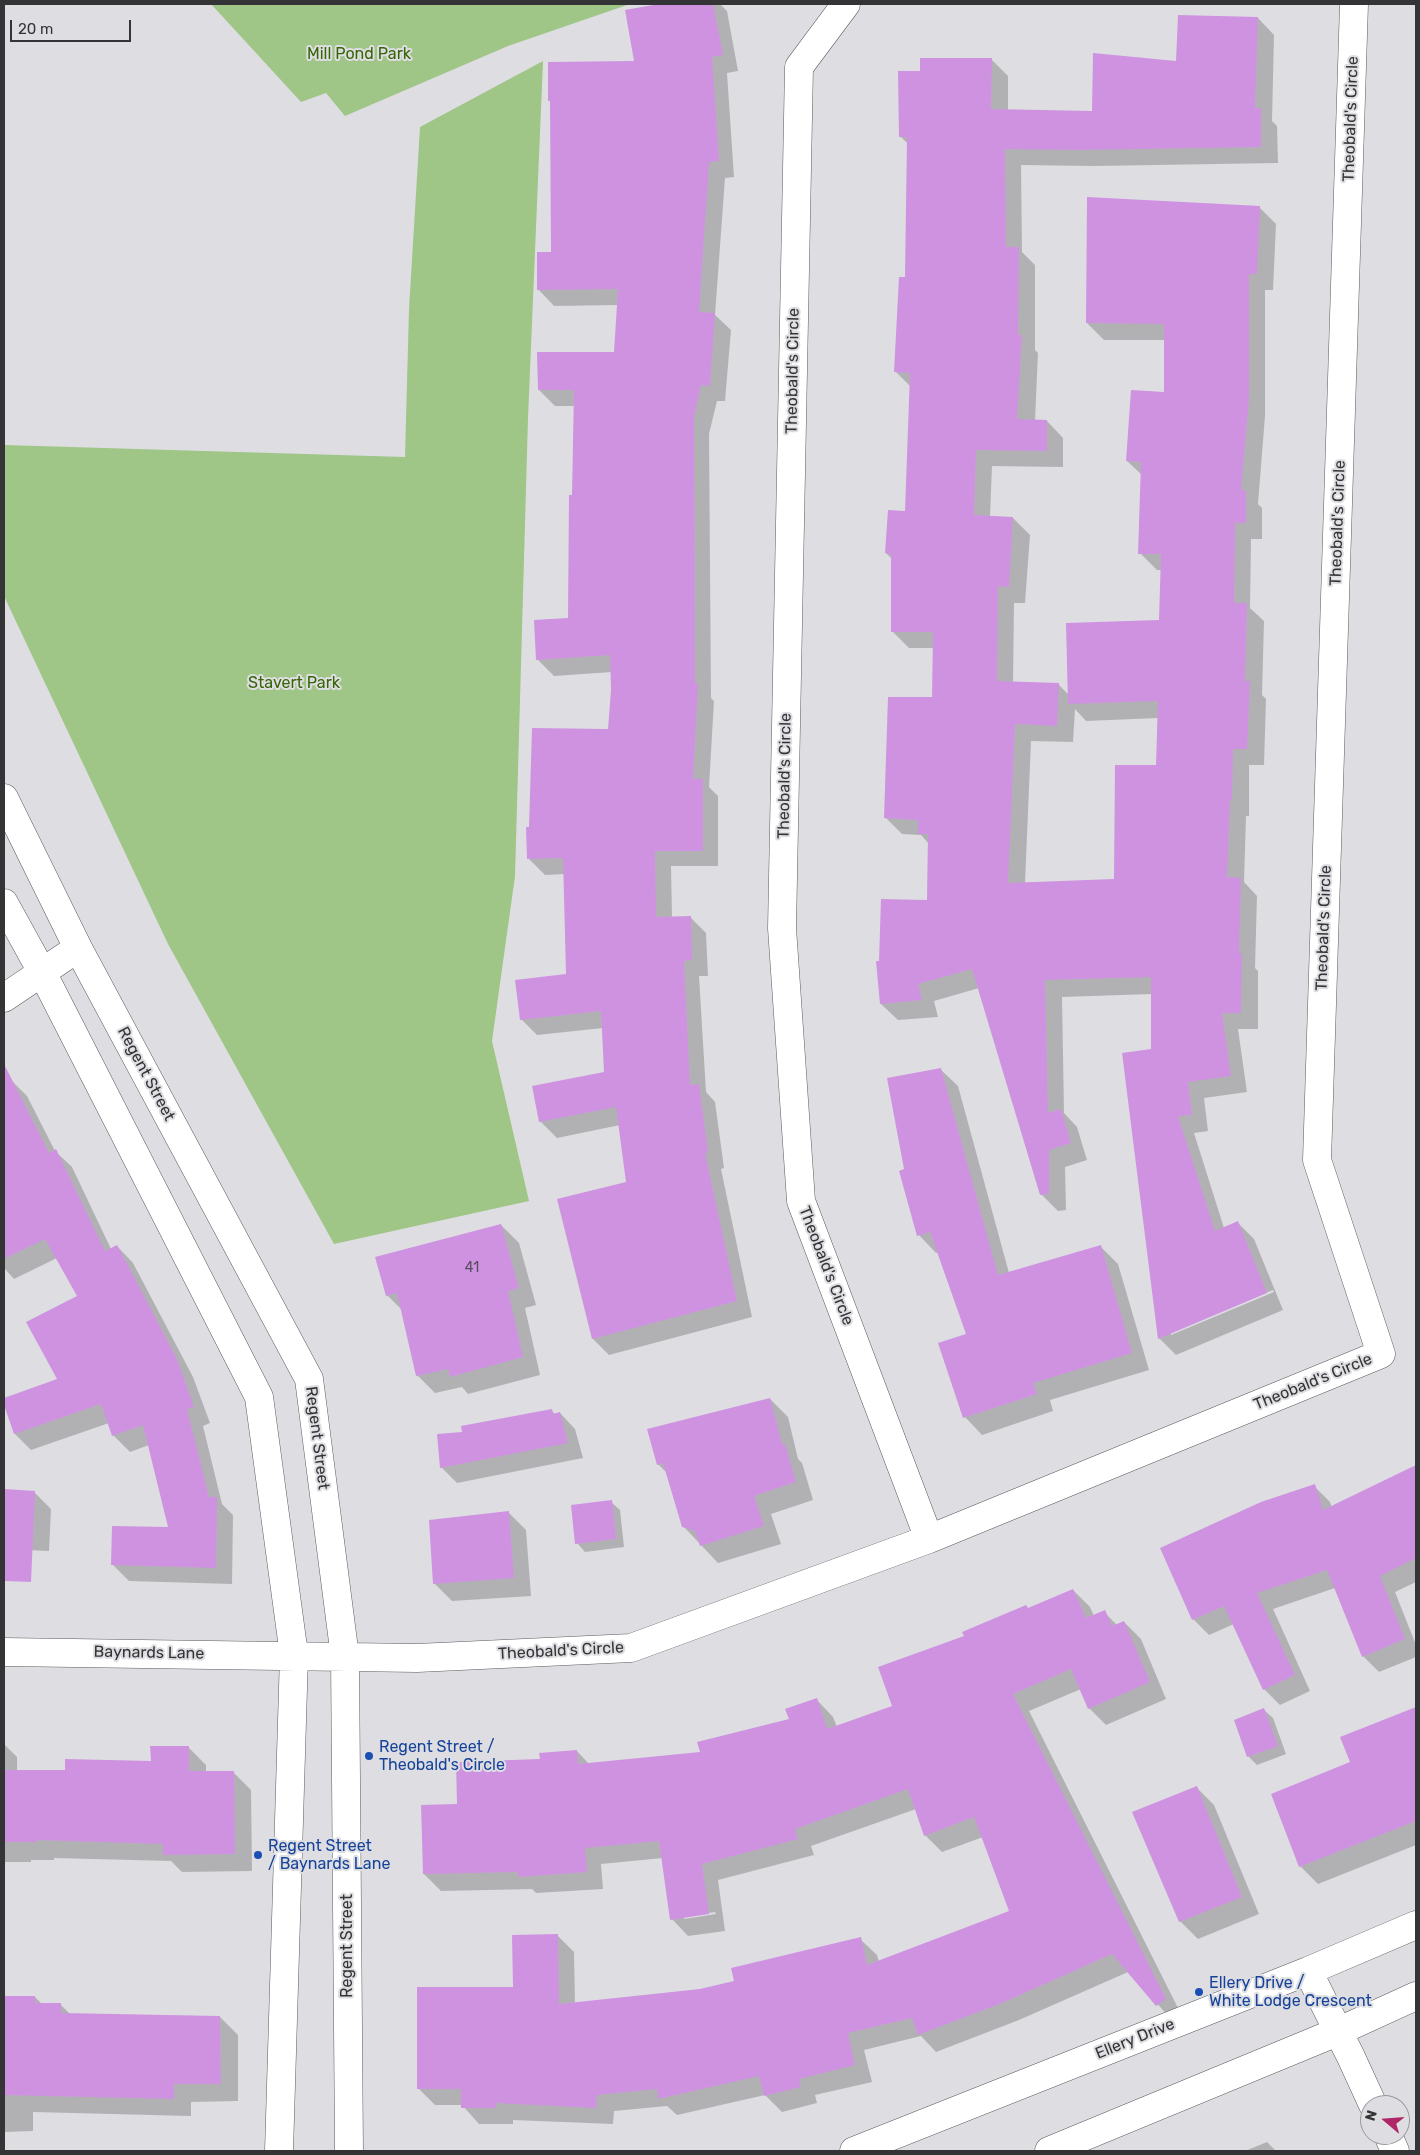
<!DOCTYPE html>
<style>
body{margin:0}
#map{position:relative;width:1420px;height:2155px;overflow:hidden;background:#dedee2;font-family:Rubik,sans-serif}
canvas{display:block}
.frame{position:absolute;inset:0;border:5px solid #343436;pointer-events:none}
.north{position:absolute;left:1360px;top:2095px;width:50px;height:50px;box-sizing:border-box;background:#dedee2;border:1px solid #9a9a9d;border-radius:50%;rotate:288deg;font-size:14px;font-weight:700;line-height:20px;text-align:center;color:#343436}
.north::after{content:'';display:block;margin:auto;width:18px;height:22px;background:#b02767;clip-path:polygon(50% 0,100% 100%,50% 72%,0 100%)}
.scale{position:absolute;left:10px;top:20px;width:121px;height:22px;box-sizing:border-box;border:2px solid #343436;border-top:0;padding-left:6px;font-size:15px;line-height:18px;white-space:nowrap;color:#343436;-webkit-text-stroke:4px #dedee2;paint-order:stroke}
</style>
<div id="map">
<canvas width="1420" height="2155"></canvas>
<div class="frame"></div>
<div class="north">N</div>
<div class="scale">20 m</div>
</div>
<script>
const g = document.querySelector('canvas').getContext('2d');
g.lineJoin = 'round';
function fill(path, color) { g.fillStyle = color; g.fill(path, 'evenodd'); }
const toPath = rows => new Path2D(rows.map(r => 'M' + r).join(''));
function trace(path, color, width, dash) { g.strokeStyle = color; g.lineWidth = width; g.lineCap = dash ? 'butt' : 'round'; g.setLineDash(dash || []); g.stroke(path); }
function label(font, color, halo, rows, align = 'center') {
  g.font = font + ' Rubik,sans-serif'; g.lineWidth = 4; g.setLineDash([]); g.textBaseline = 'middle'; g.strokeStyle = halo; g.fillStyle = color; for (const [text, x, y, turn = 0] of rows) {
    g.save(); g.translate(x, y); g.rotate((+turn || 0) * Math.PI / 180); g.textAlign = isNaN(turn) ? turn : align; if (halo) g.strokeText(text, 0, 0); g.fillText(text, 0, 0); g.restore();
  }
}
fill(toPath([
 [211,4,630,4,508,46,345,116,326,93,301,102],
 [543,61,528,418,515,876,492,1041,529,1201,334,1244,168,944,4,596,4,445,405,457,409,309,420,127]
]), '#9fc587');
fill(toPath([
 [666,4,720,4,727,11,738,71,727,73,734,177,725,178,715,315,731,330,725,401,717,401,709,434,711,698,714,701,709,787,718,796,718,866,671,866,672,918,690,917,706,933,708,976,699,976,706,1092,715,1102,724,1168,721,1169,752,1317,609,1355,593,1339,627,1183,620,1125,557,1138,540,1121,606,1073,603,1028,537,1035,521,1019,567,975,565,874,545,875,529,859,530,828,610,730,612,690,612,672,554,676,537,659,569,620,575,406,555,406,539,390,615,353,618,305,554,306,538,289,552,253,551,102,549,100,636,62,626,11],
 [1258,18,1274,35,1272,121,1277,126,1278,163,1094,166,1021,165,1022,252,1035,265,1035,350,1038,353,1035,421,1047,421,1063,438,1063,467,992,466,990,517,1013,518,1030,535,1025,603,1014,603,1013,683,1058,684,1069,695,1160,621,1162,570,1157,570,1140,553,1142,475,1127,461,1165,393,1165,340,1104,340,1087,323,1259,207,1276,224,1273,290,1265,290,1265,416,1258,504,1262,508,1262,539,1251,539,1250,608,1264,621,1262,695,1266,699,1264,765,1249,765,1249,816,1246,816,1244,882,1257,896,1255,968,1258,971,1258,1029,1238,1029,1247,1092,1204,1098,1208,1131,1194,1133,1224,1228,1237,1222,1254,1239,1283,1310,1176,1355,1159,1338,1152,994,1062,997,1064,1113,1077,1127,1087,1160,1065,1167,1066,1210,1058,1211,1041,1194,979,988,934,1001,938,1017,898,1020,881,1004,880,962,928,902,929,844,921,835,902,834,886,818,933,698,934,648,909,648,892,631,892,559,886,553,906,512,911,387,895,371,907,278,908,144,900,136,921,72,991,59,1008,76,1008,110,1093,112],
 [1075,709,1086,721,1158,718,1157,766,1115,880,1025,883,1031,741,1073,742],
 [1273,1290,1274,1292,1171,1335,1171,1332],
 [940,1069,958,1086,1009,1273,1100,1246,1118,1264,1149,1370,1050,1400,1053,1411,982,1435,965,1417,967,1334,939,1252,936,1253,919,1235,906,1170],
 [11,1080,27,1096,55,1151,72,1167,111,1249,117,1246,133,1263,193,1377,210,1423,203,1426,222,1504,233,1515,232,1584,129,1581,112,1564,170,1529,149,1445,130,1452,113,1435,109,1423,31,1450,15,1434,4,1399,59,1380,78,1296,57,1258,14,1279,4,1268,4,1083],
 [501,1225,519,1243,536,1305,525,1308,540,1375,468,1394,462,1387,435,1393,417,1375,403,1311,387,1295],
 [770,1399,788,1417,798,1459,802,1463,813,1500,771,1514,781,1544,718,1563,683,1526,668,1474,658,1464],
 [551,1410,555,1414,560,1413,575,1429,583,1458,457,1483,441,1467,464,1433],
 [1416,1467,1416,1582,1395,1592,1416,1645,1416,1657,1379,1672,1363,1656,1335,1588,1273,1609,1310,1691,1280,1705,1264,1689,1234,1624,1209,1635,1193,1619,1314,1486,1330,1502,1332,1508],
 [4,1491,34,1492,51,1509,49,1551,4,1549],
 [611,1502,620,1510,624,1547,585,1552,577,1543],
 [509,1513,526,1530,531,1596,452,1601,434,1583],
 [1073,1590,1090,1607,1094,1616,1104,1612,1117,1625,1124,1622,1141,1639,1166,1699,1106,1725,1089,1708,1081,1689,1029,1711,1182,2016,1174,2022,1128,1972,1019,2020,936,2052,921,2036,864,2050,872,2082,815,2095,817,2103,782,2112,765,2095,677,2115,667,2106,614,2111,613,2124,513,2120,513,2124,479,2124,462,2105,435,2105,418,2088,514,1988,557,1935,574,1952,575,2004,700,1990,736,1982,860,1939,877,1955,879,1962,1010,1912,983,1837,942,1852,925,1835,916,1809,811,1846,814,1855,718,1880,725,1931,688,1936,672,1919,663,1858,601,1864,603,1889,536,1893,532,1889,441,1891,424,1874,459,1805,541,1761,577,1751,589,1764,701,1753,790,1720,817,1700,833,1717,837,1727,894,1707,966,1637],
 [715,1912,716,1914,684,1919,684,1917],
 [1416,1708,1416,1845,1318,1884,1300,1866,1352,1763,1342,1738],
 [1264,1710,1273,1718,1286,1754,1257,1765,1248,1756],
 [4,1744,17,1757,17,1771,66,1771,152,1762,188,1747,206,1765,206,1772,233,1772,251,1790,252,1871,182,1872,171,1861,54,1858,54,1860,31,1860,31,1862,4,1862],
 [1196,1787,1214,1805,1259,1914,1198,1939,1180,1921],
 [4,1997,35,1997,42,2004,61,2005,71,2015,220,2017,238,2035,238,2101,191,2102,191,2116,33,2112,33,2131,4,2132],
 [1267,2142,1276,2151,1245,2151]
]), '#0003');
fill(toPath([
 [659,4,713,4,723,55,712,57,719,161,709,162,699,312,715,313,710,386,701,385,694,417,695,684,698,684,693,779,703,779,703,851,655,851,656,917,691,916,692,960,684,961,690,1085,699,1084,708,1152,705,1153,737,1301,592,1339,557,1199,626,1182,616,1107,539,1122,532,1086,604,1072,601,1011,520,1020,515,980,566,974,563,858,527,859,526,827,529,827,532,728,608,729,611,690,610,655,536,660,534,620,568,618,569,495,572,495,574,390,538,390,537,352,614,352,618,289,537,290,537,252,551,252,550,101,548,101,548,62,634,61,625,10],
 [1178,15,1258,17,1255,108,1261,108,1261,147,1077,150,1005,149,1006,247,1019,247,1018,335,1022,335,1017,419,1047,420,1047,451,976,450,974,515,1013,517,1009,587,998,586,997,681,1059,683,1057,726,1015,724,1008,883,1114,879,1115,765,1156,765,1158,701,1068,704,1066,623,1159,620,1161,554,1138,554,1141,462,1126,461,1131,390,1164,392,1164,324,1086,323,1087,197,1260,206,1257,274,1249,274,1249,399,1241,490,1246,490,1246,523,1235,523,1234,603,1247,603,1245,681,1250,681,1247,749,1233,749,1232,800,1230,800,1227,877,1241,878,1239,953,1242,953,1241,1013,1222,1013,1231,1076,1188,1082,1192,1115,1178,1116,1215,1231,1238,1221,1267,1293,1158,1339,1122,1053,1151,1049,1151,977,1045,980,1048,1113,1061,1109,1071,1143,1049,1150,1049,1194,1040,1195,972,969,918,984,922,1000,880,1004,876,961,879,961,881,899,927,900,928,834,918,834,918,820,884,818,888,697,932,697,933,632,891,632,891,554,885,553,888,510,905,511,910,373,894,372,899,277,905,277,907,137,899,137,898,71,920,71,920,58,992,58,991,109,1092,111,1093,53,1176,61],
 [4,1064,49,1153,56,1149,105,1251,117,1245,177,1359,194,1407,187,1409,209,1497,217,1497,216,1568,111,1565,112,1526,168,1527,143,1425,112,1436,101,1404,14,1434,4,1405,4,1398,57,1379,26,1322,77,1296,45,1239,4,1259],
 [941,1068,998,1275,1101,1245,1132,1353,1033,1383,1037,1394,963,1418,938,1343,966,1334,930,1232,917,1236,899,1171,904,1169,887,1078],
 [501,1224,519,1288,508,1291,523,1357,450,1377,448,1369,416,1376,397,1293,386,1296,375,1257],
 [770,1398,782,1444,785,1444,796,1482,754,1496,764,1526,700,1546,695,1531,682,1527,663,1463,657,1465,647,1429],
 [552,1409,553,1414,560,1412,568,1443,440,1468,437,1434,462,1432,461,1426],
 [1416,1465,1416,1558,1380,1576,1405,1639,1362,1657,1327,1570,1257,1593,1295,1675,1263,1690,1224,1606,1192,1620,1160,1548,1261,1502,1315,1484,1323,1510],
 [4,1489,35,1491,31,1582,4,1581],
 [612,1500,616,1539,575,1544,571,1505],
 [509,1511,514,1578,433,1584,429,1520],
 [1073,1589,1086,1618,1105,1610,1112,1626,1124,1621,1150,1682,1088,1709,1071,1669,1013,1694,1166,1999,1156,2006,1112,1954,1002,2003,918,2035,912,2018,848,2033,855,2065,799,2079,801,2087,764,2096,759,2076,658,2099,657,2089,597,2095,596,2108,496,2103,496,2108,461,2108,461,2089,417,2089,417,1987,513,1987,512,1935,558,1934,559,2004,700,1989,734,1981,731,1968,861,1937,867,1965,1009,1911,974,1817,924,1836,908,1789,795,1829,798,1839,702,1864,709,1914,670,1920,659,1841,585,1848,587,1872,518,1877,518,1872,423,1874,421,1805,457,1804,456,1762,540,1759,539,1753,577,1750,578,1764,700,1752,697,1742,789,1719,785,1709,817,1698,827,1729,892,1706,878,1667,964,1636,962,1632,1026,1605,1028,1608],
 [1416,1707,1416,1821,1299,1867,1271,1794,1350,1762,1340,1737],
 [1264,1708,1278,1746,1247,1757,1234,1720],
 [150,1746,189,1746,189,1771,234,1771,235,1854,163,1855,163,1844,37,1840,37,1842,4,1842,4,1770,65,1770,65,1759,151,1761],
 [1197,1786,1242,1897,1179,1922,1132,1812],
 [4,1996,35,1996,35,2003,61,2003,61,2013,220,2016,221,2084,174,2084,174,2099,4,2095]
]), '#ce92e1');
const minor = toPath([
 [846,4,799,67,782,928,801,1201,929,1539],
 [4,798,78,948,309,1379,345,1657,349,2151],
 [4,903,42,972,259,1397,294,1655,279,2151],
 [4,998,78,948],
 [4,1652,417,1658,631,1648,929,1539,1381,1354,1317,1160,1354,4],
 [1308,1971,1351,2057,1373,2105],
 [1388,2135,1395,2151],
 [854,2151,1308,1971,1416,1925],
 [1049,2151,1337,2032,1416,1996]
]);
trace(minor, '#5a5b5e', 29);
trace(minor, '#fff', 28);
for (const [x, y, r, color] of [
 [369,1756,5,"#1a4fb4"],
 [258,1855,5,"#1a4fb4"],
 [1199,1992,5,"#1a4fb4"]
]) { const dot = new Path2D(); dot.arc(x, y, r, 0, 2 * Math.PI); g.fillStyle = color; g.fill(dot); trace(dot, '#dedee2', 2); }
label('14px', '#5a4c61', null, [
 ["41",472,1268]
]);
label('16px', '#376506', '#dedee2', [
 ["Mill Pond Park",359,54],
 ["Stavert Park",294,683]
]);
label('16px', '#343436', '#dedee2', [
 ["Theobald's Circle",1351,119,-88],
 ["Theobald's Circle",793,371,-89],
 ["Theobald's Circle",1338,523,-88],
 ["Theobald's Circle",785,776,-89],
 ["Theobald's Circle",1324,928,-88],
 ["Regent Street",146,1074,62],
 ["Theobald's Circle",826,1266,69],
 ["Theobald's Circle",1313,1382,-22],
 ["Regent Street",317,1438,83],
 ["Theobald's Circle",561,1651,-3],
 ["Baynards Lane",149,1653,1],
 ["Regent Street",347,1946,-90],
 ["Ellery Drive",1135,2039,-22]
]);
label('16px', '#164399', '#dedee2', [
 ["Regent Street /",379,1747],
 ["Theobald's Circle",379,1765],
 ["Regent Street",268,1846],
 ["/ Baynards Lane",268,1864],
 ["Ellery Drive /",1209,1983],
 ["White Lodge Crescent",1209,2001]
], 'left');
</script>
